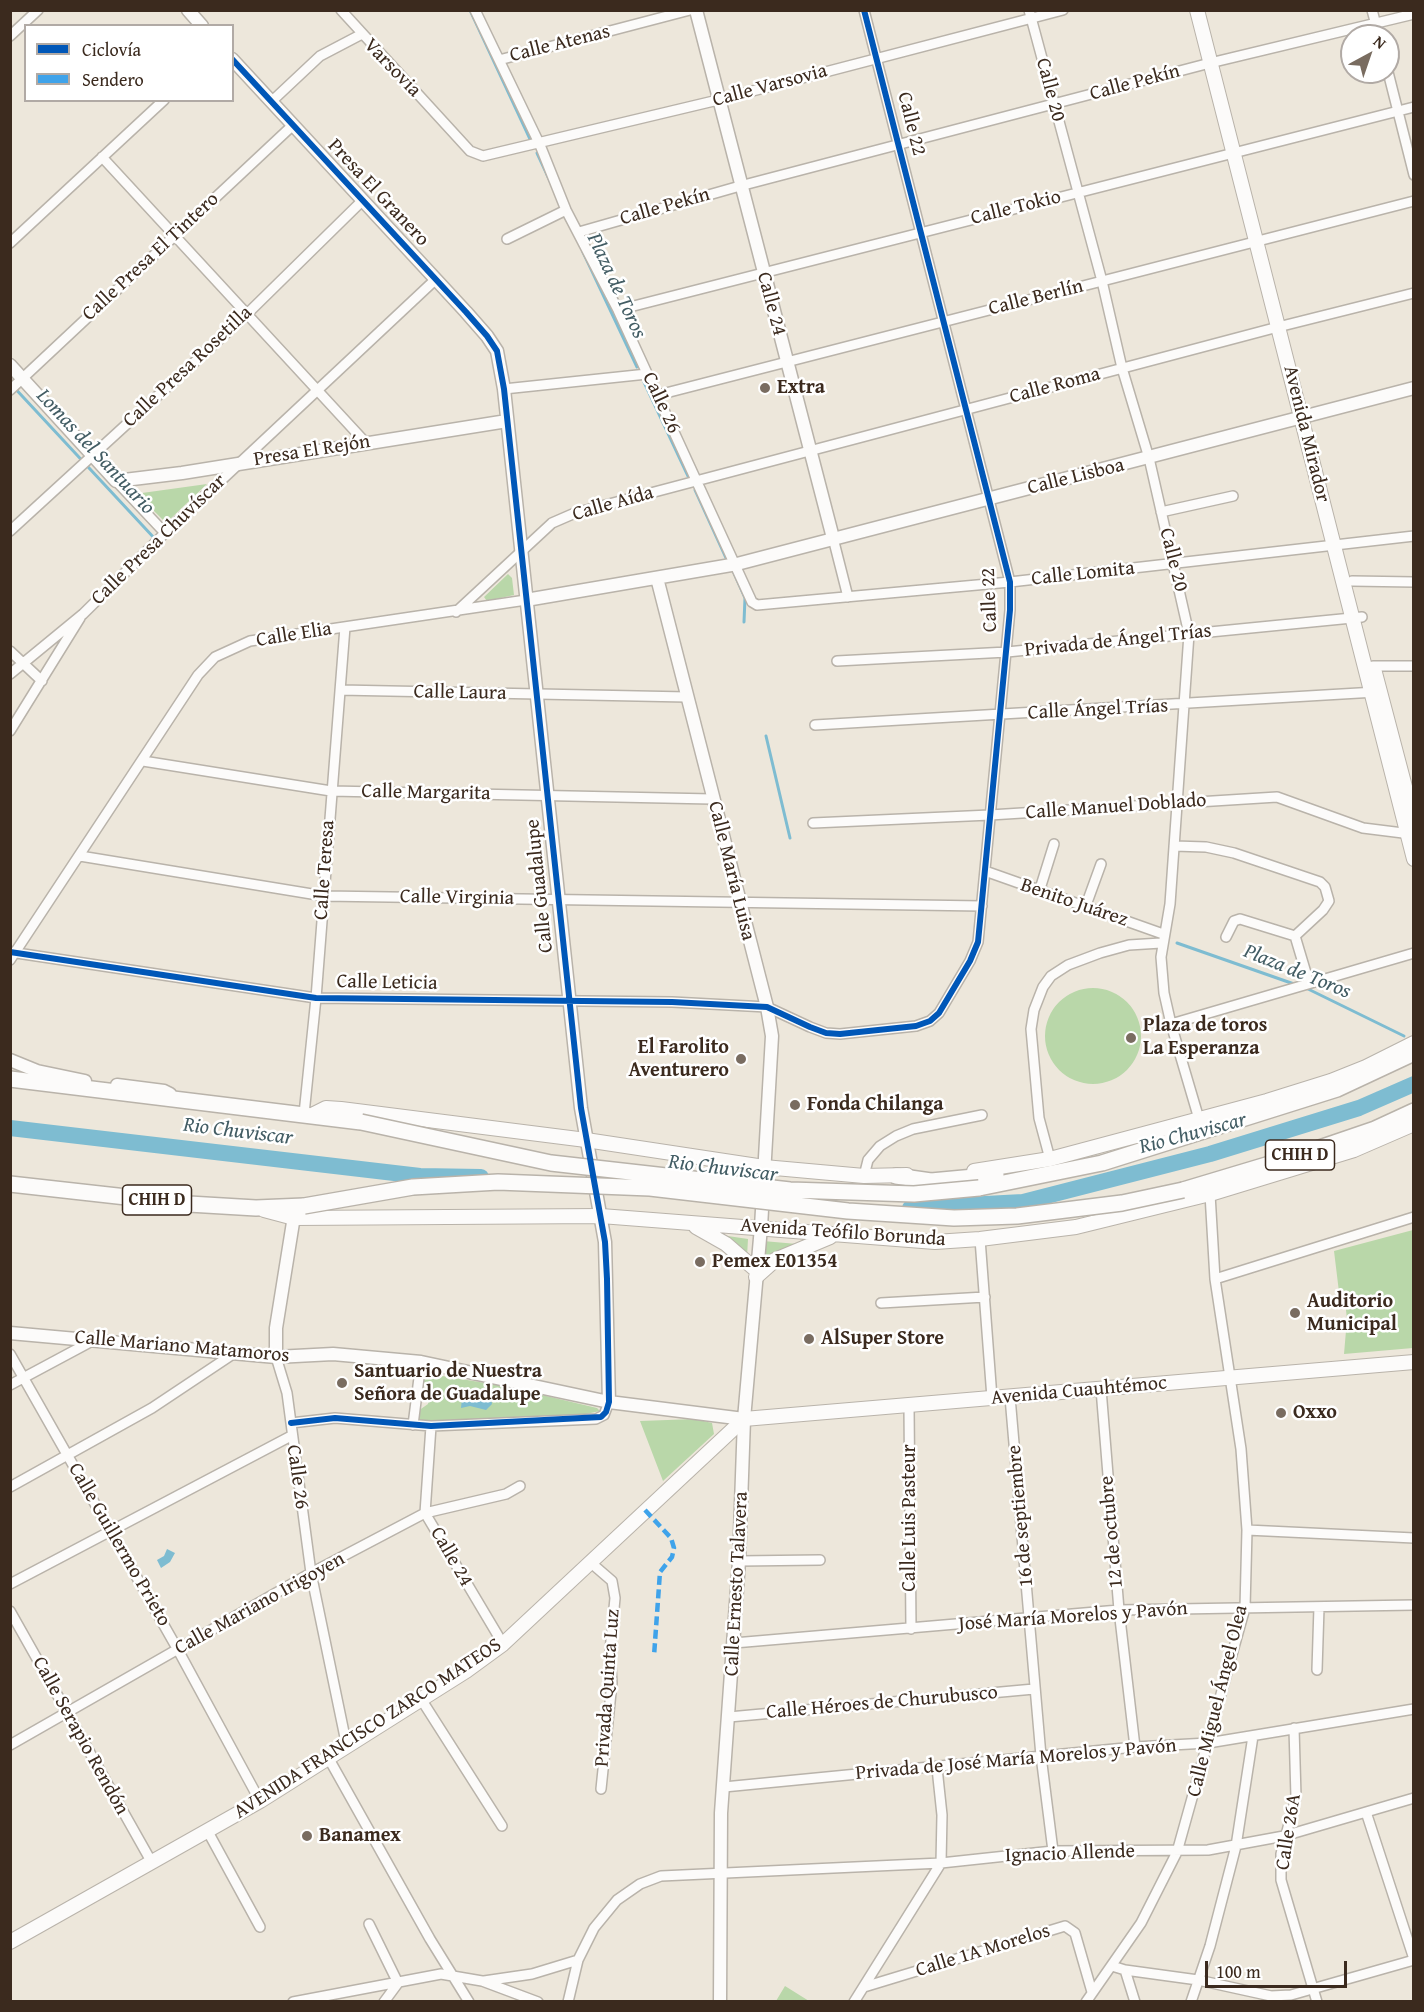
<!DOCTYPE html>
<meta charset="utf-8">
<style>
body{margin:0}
#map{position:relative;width:1424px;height:2012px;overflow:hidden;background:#ede7db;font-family:"Gentium Book Plus",serif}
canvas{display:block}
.frame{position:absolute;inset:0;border:12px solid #3b2a1e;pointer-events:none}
.legend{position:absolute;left:24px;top:24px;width:210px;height:78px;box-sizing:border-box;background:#fff;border:2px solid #b1aaa5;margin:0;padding:8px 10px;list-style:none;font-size:18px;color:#3b2a1e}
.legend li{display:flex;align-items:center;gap:12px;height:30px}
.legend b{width:30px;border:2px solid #b1aaa5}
.north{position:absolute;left:1340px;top:24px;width:60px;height:60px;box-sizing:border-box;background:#fff;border:2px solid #b1aaa5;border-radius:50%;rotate:40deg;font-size:16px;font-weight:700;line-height:24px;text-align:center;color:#3b2a1e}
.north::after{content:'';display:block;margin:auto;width:21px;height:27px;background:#796c60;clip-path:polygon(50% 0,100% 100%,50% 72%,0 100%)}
.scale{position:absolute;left:1205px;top:1961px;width:142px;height:27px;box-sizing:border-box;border:3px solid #3b2a1e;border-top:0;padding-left:8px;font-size:18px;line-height:21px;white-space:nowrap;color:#3b2a1e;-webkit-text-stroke:4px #fff;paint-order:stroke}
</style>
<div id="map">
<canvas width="1424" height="2012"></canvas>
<div class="frame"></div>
<ul class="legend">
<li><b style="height:8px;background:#0057b8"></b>Ciclovía</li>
<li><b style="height:8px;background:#3fa3ea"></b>Sendero</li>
</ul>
<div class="north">N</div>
<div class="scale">100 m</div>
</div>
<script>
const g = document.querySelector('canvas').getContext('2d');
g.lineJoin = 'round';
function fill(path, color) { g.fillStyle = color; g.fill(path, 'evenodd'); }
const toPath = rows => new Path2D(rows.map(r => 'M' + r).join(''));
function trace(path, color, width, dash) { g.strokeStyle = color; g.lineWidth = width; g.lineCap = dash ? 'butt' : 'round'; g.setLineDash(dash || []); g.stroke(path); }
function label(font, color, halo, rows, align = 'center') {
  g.font = font + ' "Gentium Book Plus",serif'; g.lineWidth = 5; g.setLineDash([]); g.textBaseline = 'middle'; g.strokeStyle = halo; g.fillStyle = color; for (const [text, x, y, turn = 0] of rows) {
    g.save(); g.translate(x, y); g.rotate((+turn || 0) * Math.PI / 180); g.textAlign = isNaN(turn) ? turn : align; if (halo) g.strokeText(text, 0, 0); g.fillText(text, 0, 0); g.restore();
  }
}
fill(toPath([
 [207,484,166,523,138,495,142,493],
 [508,574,512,578,514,595,487,601,484,597],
 '1045 1036a48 48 0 1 1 96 0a48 48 0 1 1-96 0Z',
 [1413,1230,1413,1348,1344,1354,1347,1319,1344,1292,1339,1292,1334,1251],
 [721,1235,748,1239,747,1257],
 [763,1241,797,1244,763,1262],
 [424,1373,504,1386,597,1408,600,1411,572,1417,419,1421,418,1411,428,1404,429,1397,423,1383],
 [695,1419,712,1423,714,1434,663,1481,640,1421],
 [785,1986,809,2001,776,2001]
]), '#b9d7a9');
fill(toPath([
 [459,1391,486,1393,491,1398,492,1404,486,1410,470,1406,461,1408,462,1398],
 [167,1549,175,1553,170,1562,161,1568,157,1560,164,1556]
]), '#7ebcd1');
trace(toPath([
 [470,10,530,139],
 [537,153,550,181],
 [583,252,637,367],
 [644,382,688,476],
 [10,383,156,540],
 [695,490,726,558],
 [734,573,745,598,744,622],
 [766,736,790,838],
 [1177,943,1294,984],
 [1306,988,1404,1036]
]), '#7ebcd1', 3);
trace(toPath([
 [10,1128,420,1176,481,1177],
 [910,1208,1023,1202,1210,1154,1359,1108,1414,1084]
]), '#7ebcd1', 16);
const minor = toPath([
 [341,10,470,151,483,156,718,100,1063,10],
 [475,10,540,145,566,210,618,310,752,602,757,605,1010,582,1414,536],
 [1029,10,1102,281,1122,368,1149,458,1189,634,1170,904,1161,957,1164,993,1171,1024,1199,1119],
 [1372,10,1379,36],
 [10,36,38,10],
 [499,60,690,10],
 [1388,72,1414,175],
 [271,102,320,56,362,34],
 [102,157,366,443],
 [579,232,740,186,1210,63,1414,14],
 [507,239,566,210],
 [10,243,164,100],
 [618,310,1414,107],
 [504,389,647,374],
 [10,390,293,125],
 [658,395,1414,201],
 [116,481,165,533],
 [1161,512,1233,496],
 [10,531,247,314,363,200],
 [833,538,848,597],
 [1352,581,1414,582],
 [456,612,552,523,575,513,1278,327,1414,293],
 [10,651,42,681],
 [837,661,1007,652,1362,617],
 [1373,666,1414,666],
 [10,674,83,614,165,533,436,279],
 [340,690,687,697],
 [815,725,1376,692],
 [10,731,80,618],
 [143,761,331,791,712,799],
 [813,823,990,815,1277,797,1363,828,1411,834],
 [1174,846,1206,847,1234,853,1320,882,1325,887,1329,901,1323,910,1295,936,1309,983],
 [80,856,324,896,982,906],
 [985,871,1163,934],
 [1039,892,1054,844],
 [1085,908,1101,864],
 [1226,937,1234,921,1240,919,1295,936],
 [10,952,316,998,672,1002,767,1007,810,1027,826,1033,840,1034,916,1026,930,1021,939,1013,970,961,978,942,1010,610,1010,582,864,10],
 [10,960,198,675,215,657,250,641,526,600],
 [1171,1024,1414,953],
 [304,1114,316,998,345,627],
 [1050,1159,1039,1118,1031,1029,1034,1010,1043,987,1051,976,1068,965,1100,953,1129,945,1161,943],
 [864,1176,868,1160,880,1146,896,1136,913,1129,982,1115],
 [980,1239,992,1398],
 [1215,1279,1414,1217],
 [881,1303,985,1297],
 [10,1354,178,1650,260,1801],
 [276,1357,287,1393,311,1573,347,1747],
 [10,1385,94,1340],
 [1101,1389,1119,1610,1135,1747],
 [1010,1397,1041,1756,1053,1851],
 [909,1407,911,1629],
 [291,1423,335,1418,431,1426,596,1419,604,1415,609,1402],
 [413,1425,421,1362],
 [431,1426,425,1513,503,1644],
 [10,1487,152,1408,233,1354],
 [1247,1530,1414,1538],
 [739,1561,820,1560],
 [590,1562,612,1581,615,1598,610,1651,612,1683,601,1789],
 [10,1584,291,1436],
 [10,1611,151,1861],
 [734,1643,1119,1610,1414,1605],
 [1317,1670,1319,1607],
 [421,1699,502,1826],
 [729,1717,1034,1689],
 [1294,1728,1296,1797,1281,1854,1281,1880,1317,2002],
 [10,1745,311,1573,425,1513,506,1494,520,1486],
 [329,1759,430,1939,469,2002],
 [724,1787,1135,1747,1208,1743,1414,1709],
 [1366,1812,1414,1959],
 [207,1830,260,1927],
 [369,1924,398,1983,384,2002],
 [1112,1966,1125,1970,1135,2002],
 [1125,1970,1198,1980,1271,1996,1291,1995,1414,1960],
 [484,1981,532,1974,578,1960],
 [864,1987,1065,1926,1075,1933,1092,1992],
 [293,2002,441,1974,482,1981,538,2002],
 [568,2002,578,1960,594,1928,617,1900,640,1884,661,1876,941,1863,1053,1851,1208,1850,1284,1836,1414,1798],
 [854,2002,941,1863,942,1815,937,1768],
 [1086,2002,1141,1923,1177,1852,1245,1608,1247,1530,1241,1449,1215,1279,1210,1194],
 [1191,2002,1210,1946,1236,1846,1253,1736]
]);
const tertiary = toPath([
 [188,10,202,26],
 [696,10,833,538],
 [232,59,466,312,487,336,497,351,504,389,581,1108,605,1242,609,1402],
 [10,365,116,481,182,473,507,421],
 [657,578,767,1007,772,1036,761,1227,744,1419,739,1561,721,1813,720,2002],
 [526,600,737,564,1414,388],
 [10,1060,37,1071,85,1081],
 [117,1085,164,1091,170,1094],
 [10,1333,276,1357,333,1354,421,1362,609,1402,744,1419],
 [276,1357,276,1328,295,1210]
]);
const secondary = toPath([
 [1197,10,1414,859],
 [1374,669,1414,821],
 [314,1114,326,1108,341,1109,586,1140,764,1167,864,1176,907,1175],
 [974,1171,1050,1159,1267,1101,1331,1081,1366,1067,1414,1043],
 [264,1210,294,1218,601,1216,935,1242,980,1239,1076,1227,1210,1194,1354,1150,1414,1124],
 [696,1227,726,1244,756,1270],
 [756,1277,775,1260,830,1237],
 [10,1942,260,1801,466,1671,503,1644,744,1419,1414,1362]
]);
const primary = toPath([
 [10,1079,361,1122],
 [896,1176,931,1181,996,1175],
 [10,1184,189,1204,256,1208,304,1206],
 [979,1188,1102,1163,1337,1089,1414,1053],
 [1183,1190,1293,1157,1375,1129,1414,1111]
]);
trace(minor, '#b9b3aa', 12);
trace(tertiary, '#b9b3aa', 15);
trace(secondary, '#b9b3aa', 16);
trace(primary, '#b9b3aa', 18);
trace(minor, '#fcfbfa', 9);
trace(tertiary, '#fcfbfa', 12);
trace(secondary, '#fcfbfa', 14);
trace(primary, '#fcfbfa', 15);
const primaryBridge = toPath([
 [361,1122,551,1163,790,1190,914,1194,979,1188],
 [304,1206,413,1187,498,1182,650,1188,848,1211,954,1218,1017,1216,1122,1203,1183,1190]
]);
trace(primaryBridge, '#b9b3aa', 18, []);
trace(primaryBridge, '#fcfbfa', 15);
trace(toPath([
 [645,1510,671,1538,674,1548,672,1557,660,1572,654,1656]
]), '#3fa3ea', 4.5, [9, 4.5]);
trace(toPath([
 [232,59,466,312,487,336,497,351,504,389,581,1108,605,1242,607,1279,609,1402,606,1412,601,1417,431,1426,335,1418,291,1423],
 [10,952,316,998,672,1002,767,1007,810,1027,826,1033,840,1034,916,1026,930,1021,939,1013,970,961,978,942,1010,610,1010,582,864,10]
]), '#0057b8', 6);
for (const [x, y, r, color] of [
 [765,388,6,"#796c60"],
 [1131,1038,6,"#796c60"],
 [741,1059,6,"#796c60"],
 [795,1105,6,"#796c60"],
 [700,1262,6,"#796c60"],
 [1295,1313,6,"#796c60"],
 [809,1339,6,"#796c60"],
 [342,1383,6,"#796c60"],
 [1281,1413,6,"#796c60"],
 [307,1836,6,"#796c60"]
]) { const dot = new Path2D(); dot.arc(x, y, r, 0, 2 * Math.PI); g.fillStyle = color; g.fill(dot); trace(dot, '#fff', 2); }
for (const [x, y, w] of [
 [1300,1155,69],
 [157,1200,69]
]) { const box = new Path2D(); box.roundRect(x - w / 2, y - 15, w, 30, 4.5); g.fillStyle = '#fff'; g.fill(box); trace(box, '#3b2a1e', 1.5); }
label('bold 18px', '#3b2a1e', null, [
 ["CHIH D",1300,1155],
 ["CHIH D",157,1200]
]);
label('20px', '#3b2a1e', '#fff', [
 ["Calle Atenas",560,44,-14],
 ["Varsovia",392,68,46],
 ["Calle Pekín",1135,83,-15],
 ["Calle Varsovia",770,86,-15],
 ["Calle 20",1050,90,75],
 ["Calle 22",911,124,76],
 ["Presa El Granero",378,193,47],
 ["Calle Pekín",665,207,-16],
 ["Calle Tokio",1016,208,-14],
 ["Calle Presa El Tintero",151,257,-43],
 ["Calle Berlín",1036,298,-14],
 ["Calle 24",771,304,75],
 ["Calle Presa Rosetilla",188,367,-43],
 ["Calle Roma",1055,386,-15],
 ["Calle 26",661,403,65],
 ["Avenida Mirador",1306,434,76],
 ["Presa El Rejón",312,451,-9],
 ["Calle Lisboa",1076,477,-14],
 ["Calle Aída",613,504,-16],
 ["Calle Presa Chuvíscar",159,540,-44],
 ["Calle 20",1173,560,76],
 ["Calle Lomita",1083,574,-6],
 ["Calle 22",990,600,-92],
 ["Calle Elia",294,635,-9],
 ["Privada de Ángel Trías",1118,641,-6],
 ["Calle Laura",460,693,1],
 ["Calle Ángel Trías",1098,710,-3],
 ["Calle Margarita",426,793,1],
 ["Calle Manuel Doblado",1116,807,-4],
 ["Calle Teresa",325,870,-86],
 ["Calle María Luisa",731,871,76],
 ["Calle Guadalupe",540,886,-96],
 ["Calle Virginia",457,898,1],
 ["Benito Juárez",1074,903,19],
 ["Calle Leticia",387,983,1],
 ["Avenida Teófilo Borunda",843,1233,4],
 ["Calle Mariano Matamoros",182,1347,5],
 ["Avenida Cuauhtémoc",1079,1391,-5],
 ["Calle 26",297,1477,82],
 ["16 de septiembre",1021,1516,-95],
 ["Calle Luis Pasteur",910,1518,-90],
 ["12 de octubre",1112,1532,-95],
 ["Calle Guillermo Prieto",119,1545,60],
 ["Calle 24",451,1557,60],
 ["Calle Ernesto Talavera",737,1584,-87],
 ["Calle Mariano Irigoyen",260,1604,-29],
 ["José María Morelos y Pavón",1073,1617,-4],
 ["Privada Quinta Luz",608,1688,-86],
 ["Calle Miguel Ángel Olea",1218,1701,-76],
 ["Calle Héroes de Churubusco",882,1703,-5],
 ["AVENIDA FRANCISCO ZARCO MATEOS",368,1729,-33],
 ["Calle Serapio Rendón",80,1736,61],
 ["Privada de José María Morelos y Pavón",1016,1760,-5],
 ["Calle 26A",1289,1832,-81],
 ["Ignacio Allende",1070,1854,-2],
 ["Calle 1A Morelos",983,1951,-17]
]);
label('bold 20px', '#3b2a1e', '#fff', [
 ["Extra",777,388],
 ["Plaza de toros",1143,1026],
 ["La Esperanza",1143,1049],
 ["El Farolito",729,1048,"right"],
 ["Aventurero",729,1071,"right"],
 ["Fonda Chilanga",807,1105],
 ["Pemex E01354",712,1262],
 ["Auditorio",1307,1302],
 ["Municipal",1307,1325],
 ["AlSuper Store",821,1339],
 ["Santuario de Nuestra",354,1372],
 ["Señora de Guadalupe",354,1395],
 ["Oxxo",1293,1413],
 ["Banamex",319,1836]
], 'left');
label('italic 21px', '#435d64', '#fff', [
 ["Plaza de Toros",616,286,65],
 ["Lomas del Santuario",95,452,47],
 ["Plaza de Toros",1297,972,22],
 ["Rio Chuviscar",238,1132,7],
 ["Rio Chuviscar",1193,1134,-15],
 ["Rio Chuviscar",723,1169,7]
]);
</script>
